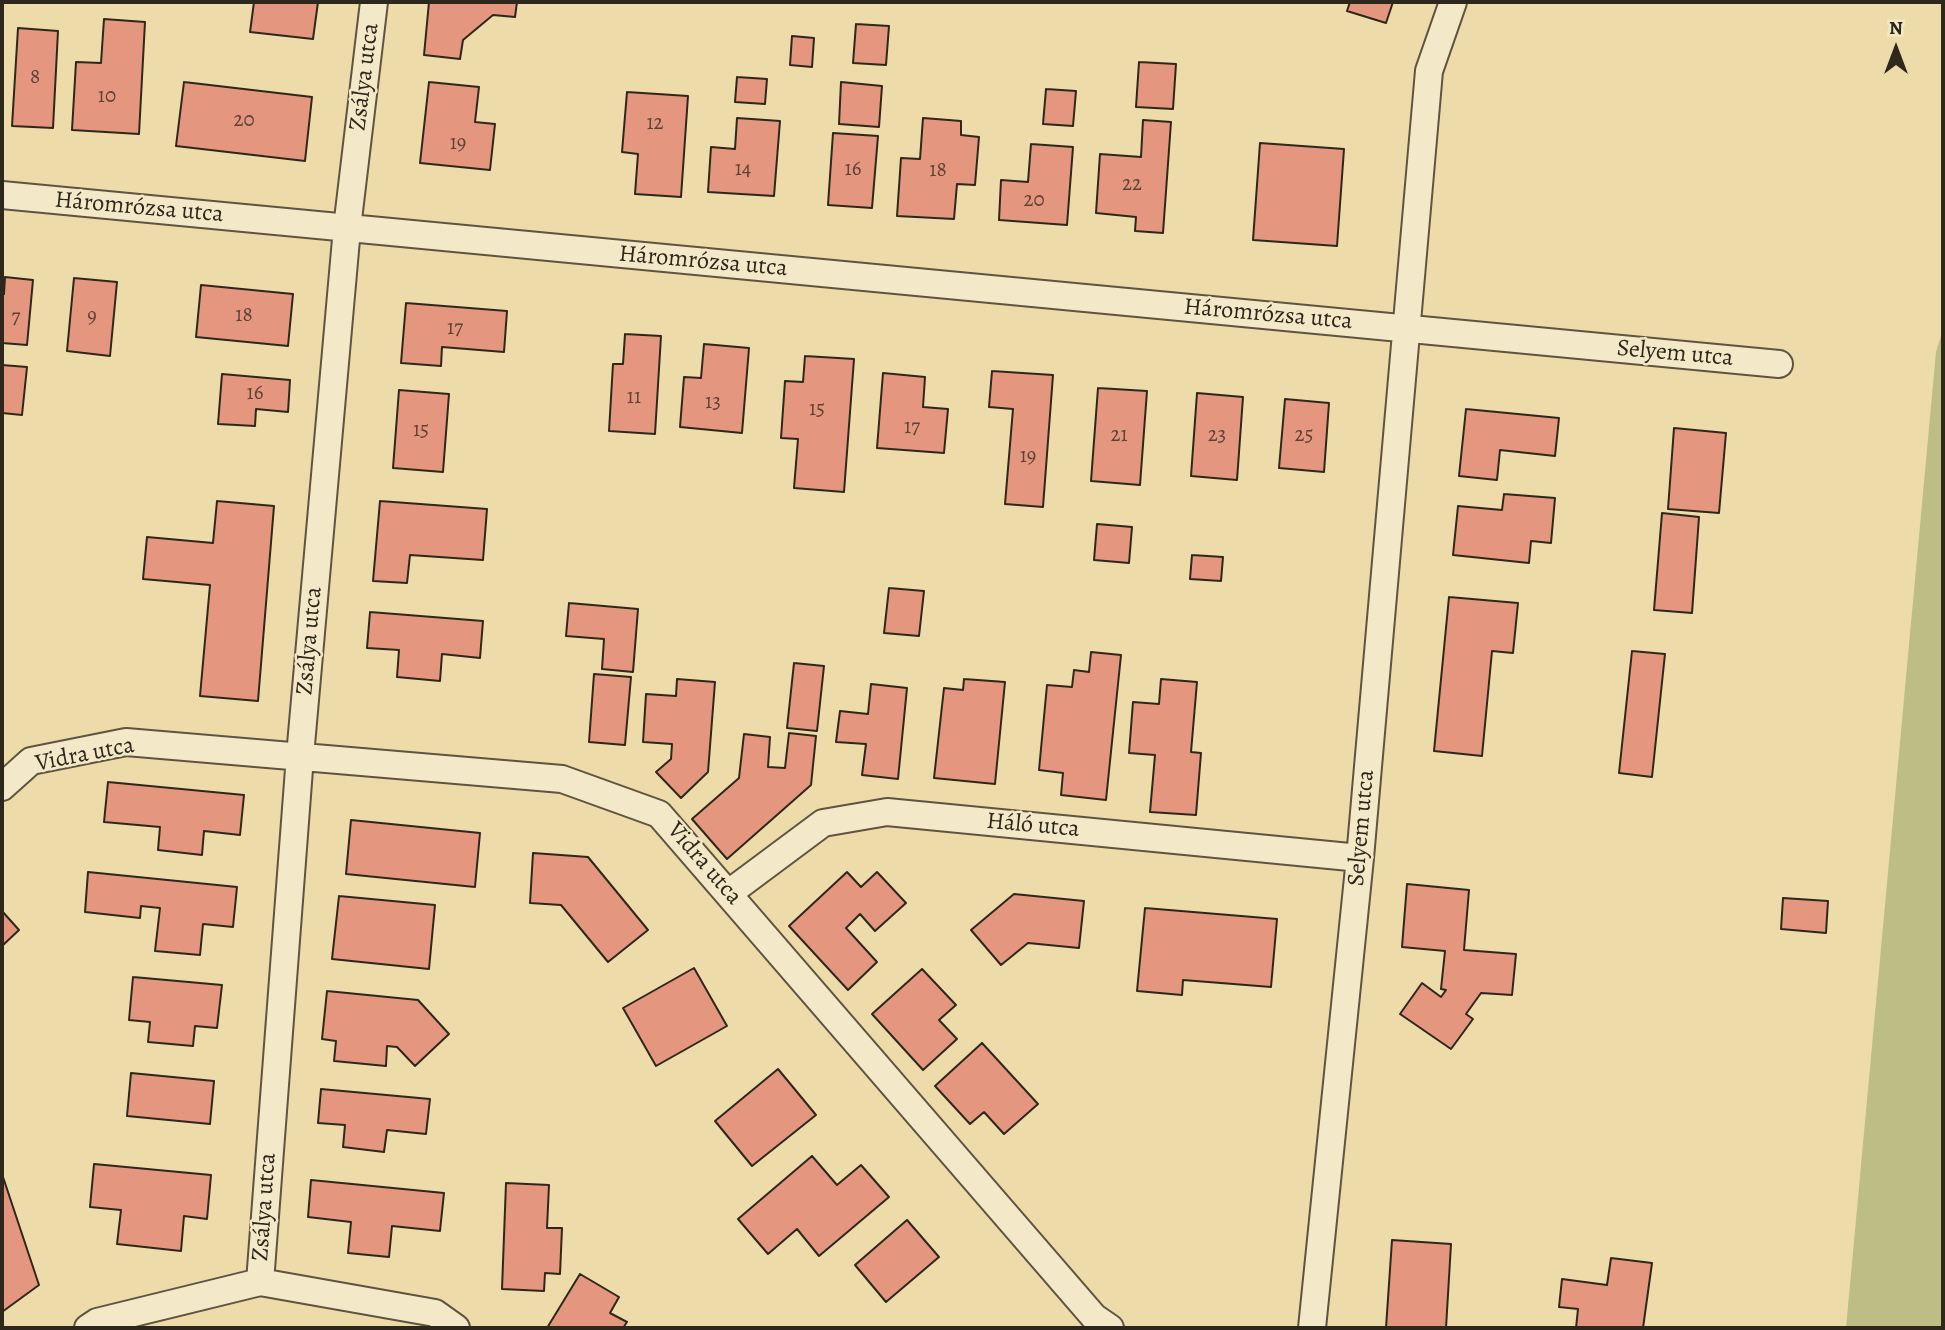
<!DOCTYPE html>
<meta charset="utf-8">
<style>
body{margin:0}
#map{position:relative;width:1945px;height:1330px;overflow:hidden;background:#eddbaa;font-family:Alegreya,serif}
canvas{display:block}
.frame{position:absolute;inset:0;border:4px solid #2e271c;pointer-events:none}
.north{position:absolute;left:1861px;top:14px;width:70px;height:70px;-webkit-text-stroke:5px #f3e8c8;paint-order:stroke;rotate:0deg;font-size:19px;font-weight:700;line-height:28px;text-align:center;color:#2e271c}
.north::after{content:'';display:block;margin:auto;width:24px;height:32px;background:#2e271c;clip-path:polygon(50% 0,100% 100%,50% 72%,0 100%)}
</style>
<div id="map">
<canvas width="1945" height="1330"></canvas>
<div class="frame"></div>
<div class="north">N</div>
</div>
<script>
const g = document.querySelector('canvas').getContext('2d');
g.lineJoin = 'round';
function fill(path, color) { g.fillStyle = color; g.fill(path, 'evenodd'); }
const toPath = rows => new Path2D(rows.map(r => 'M' + r).join(''));
function trace(path, color, width, dash) { g.strokeStyle = color; g.lineWidth = width; g.lineCap = dash ? 'butt' : 'round'; g.setLineDash(dash || []); g.stroke(path); }
function label(font, color, halo, rows, align = 'center') {
  g.font = font + ' Alegreya,serif'; g.lineWidth = 5; g.setLineDash([]); g.textBaseline = 'middle'; g.strokeStyle = halo; g.fillStyle = color; for (const [text, x, y, turn = 0] of rows) {
    g.save(); g.translate(x, y); g.rotate((+turn || 0) * Math.PI / 180); g.textAlign = isNaN(turn) ? turn : align; if (halo) g.strokeText(text, 0, 0); g.fillText(text, 0, 0); g.restore();
  }
}
fill(toPath([
 [1943,329,1943,1328,1846,1328,1936,352]
]), '#bdbe85');
const building = toPath([
 [254,2,318,2,313,39,250,32,254,2],
 [429,2,517,2,515,17,493,15,463,40,460,59,424,55,429,2],
 [1350,2,1393,2,1386,23,1347,11,1350,2],
 [104,19,145,22,139,134,72,130,76,62,101,63,104,19],
 [856,24,889,26,886,65,853,63,856,24],
 [18,28,58,31,53,128,12,126,18,28],
 [792,36,814,38,812,67,790,65,792,36],
 [1139,62,1176,64,1173,109,1136,107,1139,62],
 [737,77,767,79,765,104,735,102,737,77],
 [184,82,312,97,305,161,176,146,184,82],
 [429,82,479,87,475,122,495,124,490,170,420,163,429,82],
 [841,82,882,86,879,127,839,124,841,82],
 [1046,89,1076,91,1073,126,1043,124,1046,89],
 [627,92,688,96,681,197,635,194,638,154,622,152,627,92],
 [737,118,780,121,774,196,708,192,711,147,735,149,737,118],
 [923,118,961,121,961,135,979,137,975,185,957,184,954,219,897,216,901,158,920,159,923,118],
 [1143,120,1171,122,1163,233,1135,231,1136,217,1096,213,1100,154,1141,157,1143,120],
 [833,133,878,136,872,208,828,205,833,133],
 [1260,143,1344,149,1337,246,1253,240,1260,143],
 [1031,144,1073,147,1067,225,999,220,1001,180,1028,182,1031,144],
 [5,277,33,280,27,345,2,343,2,293,4,294,5,277],
 [74,278,117,282,110,356,67,351,74,278],
 [201,285,293,294,288,346,196,337,201,285],
 [406,303,507,311,504,352,442,347,441,366,401,363,406,303],
 [625,334,661,336,655,434,609,431,613,364,623,364,625,334],
 [704,344,749,348,742,433,680,427,684,377,701,378,704,344],
 [805,356,854,359,844,492,794,488,798,439,781,438,785,381,803,382,805,356],
 [2,365,27,367,22,415,2,413,2,365],
 [992,371,1053,375,1043,507,1005,504,1013,409,989,407,992,371],
 [883,373,925,377,923,407,948,409,944,453,877,448,883,373],
 [222,374,290,380,288,412,256,409,255,426,218,424,222,374],
 [1098,388,1147,391,1140,485,1091,481,1098,388],
 [399,390,449,394,443,472,393,468,399,390],
 [1197,393,1243,397,1237,480,1191,476,1197,393],
 [1285,399,1329,403,1324,472,1279,468,1285,399],
 [1466,409,1559,418,1555,456,1500,450,1497,480,1459,476,1466,409],
 [1674,428,1726,433,1719,513,1668,509,1674,428],
 [1504,494,1555,498,1551,543,1531,541,1529,563,1453,555,1458,506,1502,510,1504,494],
 [217,501,274,506,258,701,200,696,210,585,143,579,147,537,213,543,217,501],
 [380,501,487,509,483,560,410,555,407,583,373,581,380,501],
 [1662,513,1699,517,1692,613,1654,610,1662,513],
 [1097,524,1132,527,1129,563,1094,560,1097,524],
 [1192,555,1223,557,1221,581,1190,579,1192,555],
 [889,588,924,591,919,636,884,633,889,588],
 [1449,597,1518,603,1513,653,1492,651,1482,756,1434,751,1449,597],
 [569,603,638,609,633,672,602,669,604,639,566,636,569,603],
 [370,612,483,621,480,658,442,654,440,681,397,677,399,650,367,648,370,612],
 [1632,651,1665,654,1652,777,1619,773,1632,651],
 [1091,652,1121,655,1106,800,1061,795,1063,773,1039,770,1047,685,1072,687,1074,670,1089,672,1091,652],
 [794,663,824,666,817,731,787,728,794,663],
 [594,674,631,677,625,745,589,742,594,674],
 [677,679,715,682,708,772,681,798,656,772,671,759,672,744,643,742,646,694,676,696,677,679],
 [964,679,1005,682,995,784,934,778,944,688,963,690,964,679],
 [1161,679,1197,682,1191,752,1201,753,1196,815,1150,812,1155,755,1129,753,1133,702,1159,704,1161,679],
 [871,684,907,688,898,779,862,775,866,744,836,742,840,711,868,714,871,684],
 [789,733,816,736,811,785,727,859,692,819,739,778,744,734,770,737,768,767,785,768,789,733],
 [108,782,244,795,240,835,204,831,202,855,158,850,160,827,104,822,108,782],
 [351,820,480,833,475,887,346,874,351,820],
 [533,853,588,857,648,930,608,962,561,905,530,903,533,853],
 [88,872,237,887,233,927,203,924,200,955,155,951,160,908,141,906,140,918,85,912,88,872],
 [847,872,861,887,877,872,906,903,875,931,860,914,846,928,877,962,848,990,789,926,847,872],
 [1407,884,1469,890,1464,950,1516,954,1512,995,1481,993,1466,1014,1473,1019,1451,1049,1400,1014,1422,983,1441,997,1446,990,1441,989,1445,951,1402,947,1407,884],
 [1014,894,1084,901,1079,948,1028,943,1001,965,971,930,1014,894],
 [339,896,435,905,429,969,332,959,339,896],
 [1783,898,1828,901,1826,933,1781,929,1783,898],
 [1145,908,1277,919,1271,987,1183,980,1182,995,1137,991,1145,908],
 [2,911,19,930,2,946,2,911],
 [694,968,727,1026,656,1066,623,1008,694,968],
 [922,969,956,1005,939,1020,957,1039,923,1070,872,1014,922,969],
 [133,977,222,985,217,1028,195,1026,193,1046,148,1042,150,1022,129,1020,133,977],
 [327,991,418,1000,449,1034,415,1066,397,1047,387,1046,386,1066,334,1061,336,1041,322,1039,327,991],
 [982,1043,1038,1104,1004,1134,984,1112,970,1124,935,1086,982,1043],
 [778,1069,816,1115,752,1166,715,1121,778,1069],
 [131,1073,214,1081,210,1124,127,1116,131,1073],
 [321,1089,430,1099,426,1134,387,1130,384,1152,343,1147,345,1125,318,1123,321,1089],
 [812,1156,837,1185,861,1165,889,1197,819,1256,797,1229,768,1254,738,1219,812,1156],
 [94,1164,211,1175,207,1219,184,1216,181,1251,117,1244,121,1210,90,1207,94,1164],
 [2,1174,39,1285,2,1312,2,1174],
 [311,1180,444,1193,440,1231,392,1226,389,1257,348,1253,351,1222,308,1217,311,1180],
 [506,1183,549,1185,547,1228,562,1228,560,1274,545,1273,544,1291,502,1289,506,1183],
 [907,1220,939,1257,886,1302,855,1265,907,1220],
 [1392,1240,1451,1244,1446,1328,1386,1328,1392,1240],
 [1611,1258,1652,1263,1643,1328,1576,1328,1578,1309,1559,1307,1562,1279,1607,1285,1611,1258],
 [580,1274,619,1297,610,1313,627,1322,623,1328,547,1328,580,1274]
]);
fill(building, '#e4967f');
trace(building, '#2e271c', 2);
const minor = toPath([
 [2,195,1779,364],
 [2,787,31,761,126,742,562,779,659,814,1094,1317,1110,1328],
 [729,893,823,823,887,812,1360,858],
 [260,1282,300,756,347,228,374,2],
 [88,1328,97,1322,260,1282,435,1313,456,1328],
 [1312,1328,1360,858,1429,71,1453,2]
]);
trace(minor, '#5e5440', 30);
trace(minor, '#f3e8c8', 26);
label('21px', '#5c4335', null, [
 ["8",35,78],
 ["10",107,97],
 ["20",244,121],
 ["12",655,124],
 ["19",458,144],
 ["14",743,170],
 ["16",853,170],
 ["18",938,171],
 ["22",1132,185],
 ["20",1034,201],
 ["18",244,316],
 ["9",92,317],
 ["7",16,318],
 ["17",455,329],
 ["16",255,394],
 ["11",634,398],
 ["13",713,403],
 ["15",817,410],
 ["17",912,428],
 ["15",421,431],
 ["21",1119,436],
 ["23",1217,436],
 ["25",1304,436],
 ["19",1028,457]
]);
label('24px', '#2e271c', '#f3e8c8', [
 ["Zsálya utca",365,77,-83],
 ["Háromrózsa utca",139,208,5],
 ["Háromrózsa utca",703,262,5],
 ["Háromrózsa utca",1268,315,5],
 ["Selyem utca",1675,354,5],
 ["Zsálya utca",310,641,-85],
 ["Vidra utca",85,755,-11],
 ["Háló utca",1033,826,5],
 ["Selyem utca",1362,828,-85],
 ["Vidra utca",704,864,49],
 ["Zsálya utca",265,1207,-86]
]);
</script>
